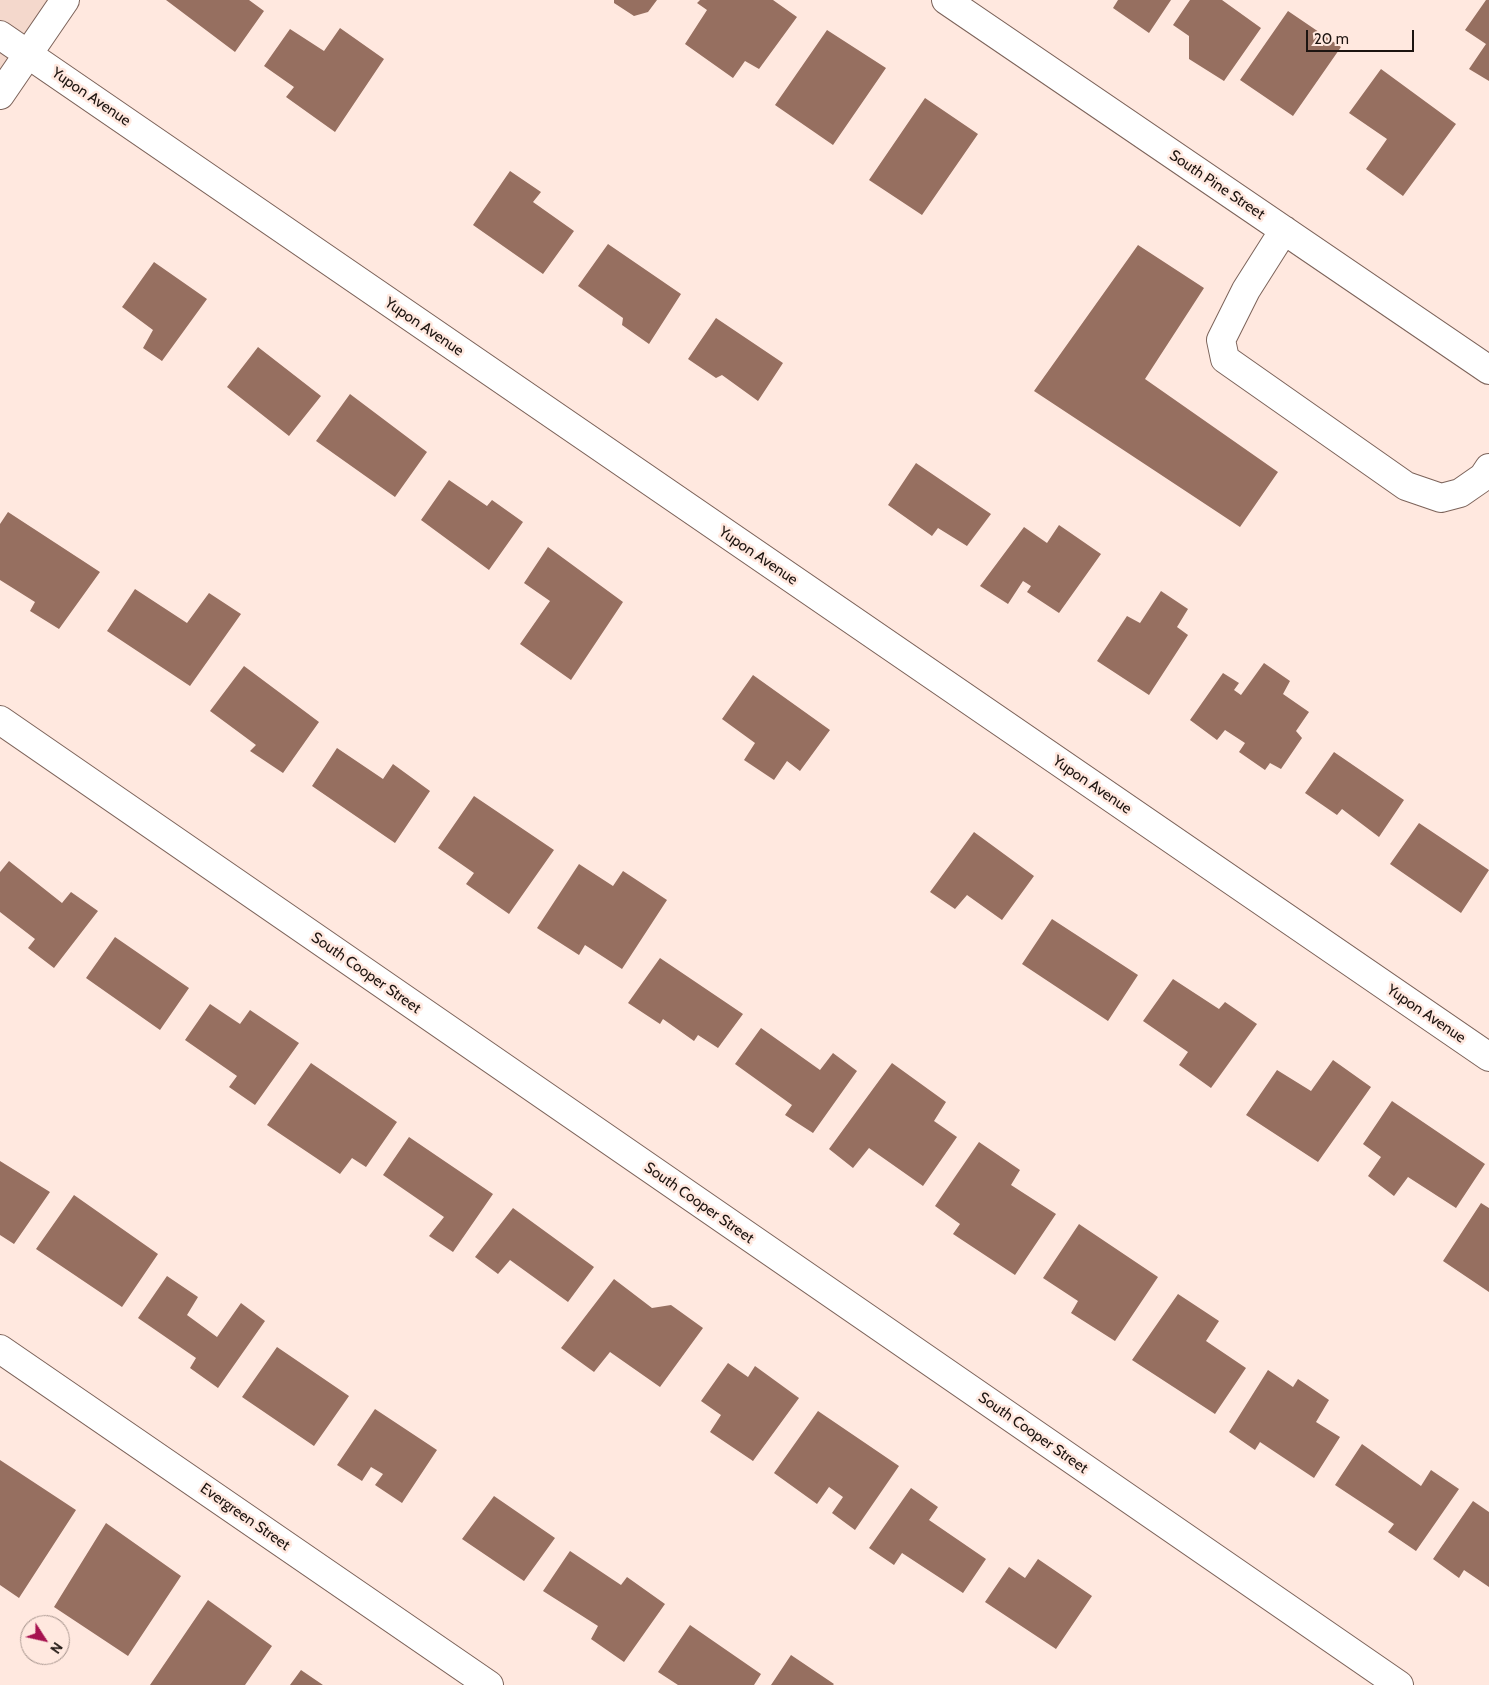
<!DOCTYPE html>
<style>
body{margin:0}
#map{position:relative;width:1489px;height:1685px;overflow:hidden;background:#ffe8df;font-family:Cabin,sans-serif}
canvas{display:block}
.north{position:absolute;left:20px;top:1615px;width:50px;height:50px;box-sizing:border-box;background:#ffe8df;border:1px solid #a5938c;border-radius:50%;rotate:125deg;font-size:14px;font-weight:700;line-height:20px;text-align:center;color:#1d1410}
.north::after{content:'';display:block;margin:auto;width:18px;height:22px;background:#a61350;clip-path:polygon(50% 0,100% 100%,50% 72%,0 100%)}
.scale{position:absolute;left:1306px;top:30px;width:108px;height:22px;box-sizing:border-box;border:2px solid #1d1410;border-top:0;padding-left:6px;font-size:15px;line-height:18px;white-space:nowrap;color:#1d1410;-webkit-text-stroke:4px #ffe8df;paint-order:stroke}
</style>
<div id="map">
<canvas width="1489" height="1685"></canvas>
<div class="north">N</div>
<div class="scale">20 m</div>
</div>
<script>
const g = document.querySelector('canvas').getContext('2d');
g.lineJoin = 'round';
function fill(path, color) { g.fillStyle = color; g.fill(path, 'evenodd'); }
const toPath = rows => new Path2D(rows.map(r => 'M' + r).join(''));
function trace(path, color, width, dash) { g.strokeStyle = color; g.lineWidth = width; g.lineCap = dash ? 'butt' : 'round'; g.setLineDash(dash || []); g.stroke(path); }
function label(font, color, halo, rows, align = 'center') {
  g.font = font + ' Cabin,sans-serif'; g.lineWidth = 5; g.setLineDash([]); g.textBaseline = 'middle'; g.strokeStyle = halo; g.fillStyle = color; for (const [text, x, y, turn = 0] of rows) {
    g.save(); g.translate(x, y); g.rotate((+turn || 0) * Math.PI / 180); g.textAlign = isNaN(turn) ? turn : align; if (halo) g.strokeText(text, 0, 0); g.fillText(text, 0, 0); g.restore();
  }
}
fill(toPath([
 [0,0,65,0,0,95]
]), '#f4d8cc');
fill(toPath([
 [166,0,249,0,264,11,235,52],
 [614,0,657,0,648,12,634,16,614,3],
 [700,0,773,0,797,17,759,69,745,61,733,78,685,44,707,10,697,3],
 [1118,0,1171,0,1149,33,1113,8],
 [1190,0,1222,0,1261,28,1224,81,1189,59,1189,36,1173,25],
 [1486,0,1489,0,1489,81,1469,69,1486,44,1465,30],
 [1288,11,1341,47,1293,116,1240,80],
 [340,28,384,59,335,132,286,97,294,87,264,66,290,29,324,51],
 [827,30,886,68,833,145,775,105],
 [1381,69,1456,124,1403,196,1366,169,1387,139,1349,113],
 [925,98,978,134,922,215,869,180],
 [510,171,541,192,533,202,574,231,543,274,473,225],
 [608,244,681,294,649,344,622,325,623,318,578,286],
 [1138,245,1204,288,1145,379,1278,472,1240,527,1034,391],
 [154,262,207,299,162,361,143,348,153,330,122,307],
 [716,318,783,363,758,401,722,375,716,378,688,359],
 [258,347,321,396,289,436,227,387],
 [350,394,427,452,395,497,316,441],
 [916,463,991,514,967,546,938,528,932,536,888,505],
 [449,480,487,506,492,500,523,522,489,570,421,520],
 [8,512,100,572,59,629,30,611,35,602,0,580,0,524],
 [1059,525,1101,554,1059,613,1027,592,1031,586,1023,581,1008,604,980,586,1024,527,1047,543],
 [548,547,623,602,571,680,520,644,550,601,524,583],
 [135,589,187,623,209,593,241,614,190,686,107,631],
 [1161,591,1188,609,1177,627,1188,635,1149,695,1097,661,1127,616,1140,623],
 [1264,663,1290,681,1283,694,1309,712,1296,731,1302,738,1281,769,1270,763,1265,770,1239,752,1245,743,1225,730,1217,740,1190,720,1223,673,1239,683,1234,690,1241,695],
 [244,666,319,722,283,773,250,751,256,745,210,711],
 [753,675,830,730,800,771,787,761,774,780,744,760,755,743,722,719],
 [337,748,383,779,393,764,430,791,395,843,312,786],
 [1334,752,1404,800,1379,837,1342,809,1337,815,1305,793],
 [474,796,554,850,509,914,466,884,474,873,438,848],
 [1419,823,1489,870,1461,913,1390,864],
 [974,832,1034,876,1002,920,967,895,955,909,930,892],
 [9,861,62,903,71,892,98,911,54,968,28,948,35,939,0,912,0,872],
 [579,864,613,886,623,871,667,900,622,969,585,945,579,955,537,928],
 [1052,919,1138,975,1108,1021,1022,964],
 [115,937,189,988,160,1030,86,978],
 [660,958,743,1014,718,1048,698,1035,694,1041,663,1019,660,1024,628,1003],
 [1173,979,1219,1009,1225,1002,1257,1024,1211,1088,1179,1065,1188,1052,1143,1021],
 [210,1004,240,1024,250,1010,299,1043,255,1105,229,1087,237,1076,185,1040],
 [761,1028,820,1070,833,1053,857,1071,813,1133,785,1115,792,1105,735,1064],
 [1333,1060,1371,1087,1318,1162,1246,1115,1277,1070,1311,1091],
 [311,1063,397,1122,366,1167,352,1158,340,1174,267,1125],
 [892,1063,946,1102,934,1121,957,1137,923,1186,869,1148,853,1168,829,1149],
 [1392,1101,1485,1164,1456,1208,1408,1177,1394,1196,1368,1176,1381,1157,1363,1144],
 [409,1137,493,1194,453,1252,429,1236,444,1217,383,1175],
 [979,1142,1020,1170,1011,1185,1056,1214,1015,1275,953,1234,960,1224,935,1206],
 [0,1161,50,1192,14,1244,0,1235],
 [74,1195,158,1254,122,1307,36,1249],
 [1481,1203,1489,1208,1489,1292,1443,1261],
 [513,1208,594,1267,568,1302,510,1260,498,1274,475,1257],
 [1079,1224,1158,1277,1115,1341,1071,1313,1078,1301,1043,1278],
 [167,1276,198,1297,187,1315,217,1337,241,1303,265,1321,218,1388,190,1368,196,1358,138,1318],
 [614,1279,652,1308,671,1305,703,1328,660,1387,610,1352,594,1372,561,1348],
 [1178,1294,1219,1321,1206,1341,1246,1368,1215,1414,1132,1360],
 [277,1347,349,1396,314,1446,242,1397],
 [728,1363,748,1377,755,1366,799,1398,753,1461,710,1432,721,1415,701,1401],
 [1268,1370,1293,1387,1298,1379,1329,1400,1316,1422,1340,1437,1314,1478,1260,1442,1255,1450,1229,1432],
 [375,1409,437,1450,402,1503,375,1485,383,1474,371,1467,362,1481,337,1465],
 [818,1411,899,1466,855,1530,832,1513,843,1497,829,1487,817,1504,774,1473],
 [1362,1444,1421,1486,1431,1470,1459,1489,1416,1551,1388,1532,1394,1524,1335,1485],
 [0,1460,76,1510,19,1598,0,1585],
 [911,1488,938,1507,929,1520,986,1559,963,1593,902,1553,894,1565,869,1548],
 [494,1496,555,1538,524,1581,462,1539],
 [1473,1501,1489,1512,1489,1587,1464,1570,1459,1578,1433,1559],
 [106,1523,181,1576,128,1656,54,1607],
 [570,1551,621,1585,627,1577,665,1604,624,1662,591,1639,598,1626,543,1591],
 [1038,1559,1092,1596,1056,1649,985,1602,1009,1567,1025,1578],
 [208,1600,272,1646,245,1685,150,1685],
 [690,1625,761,1674,754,1685,678,1685,658,1672],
 [791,1655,834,1684,833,1685,771,1685],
 [301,1670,323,1685,290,1685]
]), '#966f60');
const minor = toPath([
 [946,0,1489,370],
 [0,35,1489,1057],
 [0,95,65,0],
 [1284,230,1246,290,1221,340,1225,359,1406,486,1441,498,1460,493,1483,477,1489,468],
 [0,720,1399,1685],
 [0,1349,489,1685]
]);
trace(minor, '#7c635a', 30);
trace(minor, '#fff', 28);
label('15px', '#1d1410', '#ffe8df', [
 ["Yupon Avenue",91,97,34],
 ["South Pine Street",1217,185,34],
 ["Yupon Avenue",424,327,34],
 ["Yupon Avenue",758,556,34],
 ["Yupon Avenue",1092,785,34],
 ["South Cooper Street",366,973,35],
 ["Yupon Avenue",1426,1014,34],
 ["South Cooper Street",699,1203,35],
 ["South Cooper Street",1033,1433,35],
 ["Evergreen Street",245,1517,35]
]);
</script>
